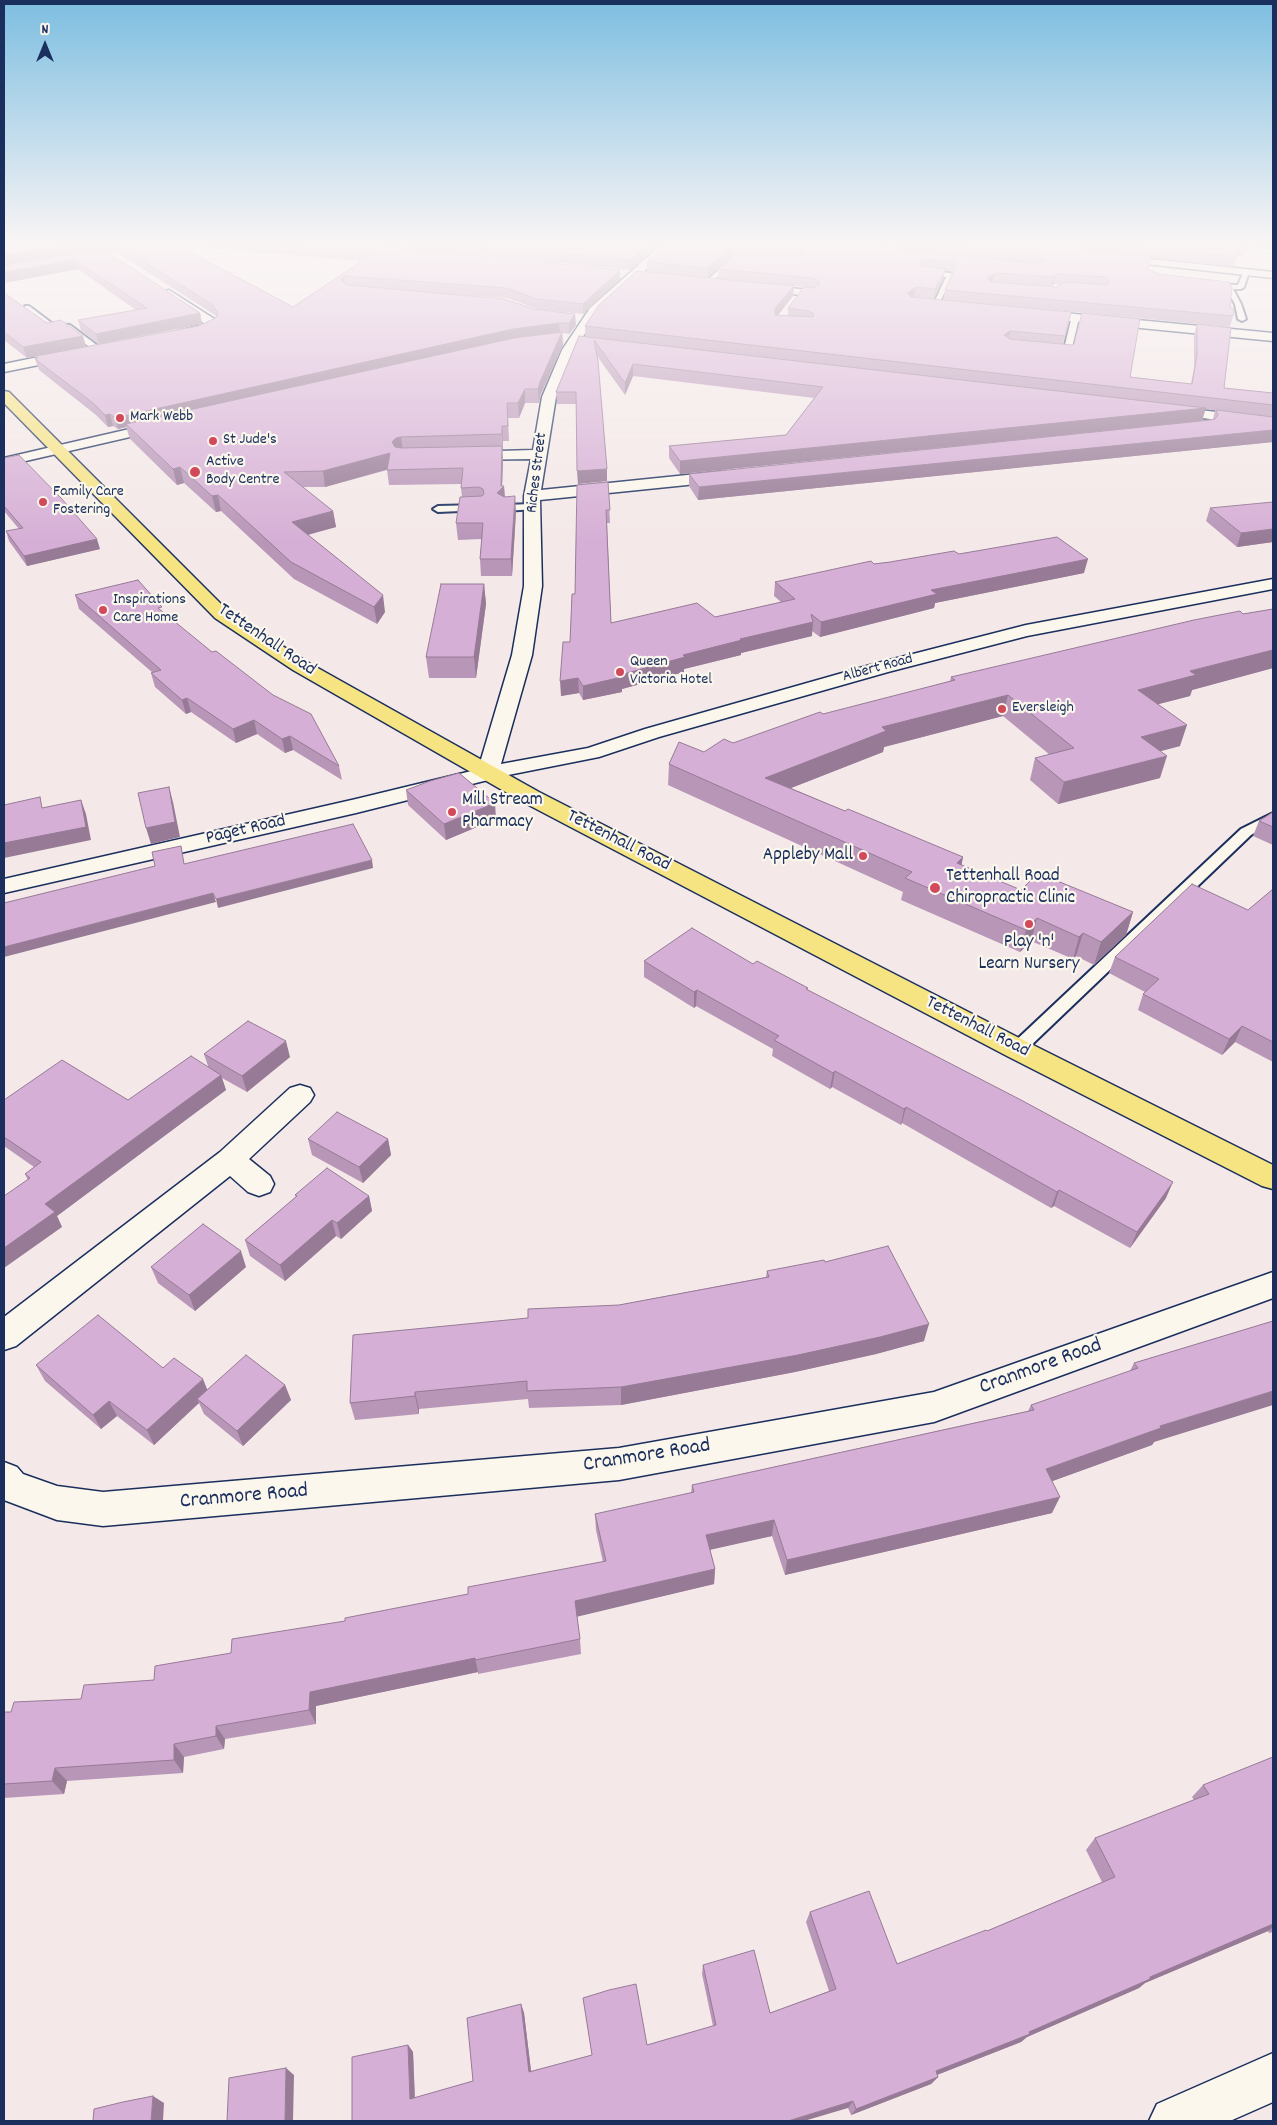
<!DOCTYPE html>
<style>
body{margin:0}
#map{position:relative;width:1277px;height:2125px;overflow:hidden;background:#f4e9e8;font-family:Dekko,sans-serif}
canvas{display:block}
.frame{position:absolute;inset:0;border:5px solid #1b2f5e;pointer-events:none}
.north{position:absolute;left:20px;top:20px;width:50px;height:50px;-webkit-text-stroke:4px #fbf7ec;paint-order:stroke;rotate:0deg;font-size:14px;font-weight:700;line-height:20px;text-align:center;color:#1b2f5e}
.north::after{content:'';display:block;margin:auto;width:18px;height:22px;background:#1b2f5e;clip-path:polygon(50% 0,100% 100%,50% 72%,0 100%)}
</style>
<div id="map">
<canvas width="1277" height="2125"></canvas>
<div class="frame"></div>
<div class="north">N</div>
</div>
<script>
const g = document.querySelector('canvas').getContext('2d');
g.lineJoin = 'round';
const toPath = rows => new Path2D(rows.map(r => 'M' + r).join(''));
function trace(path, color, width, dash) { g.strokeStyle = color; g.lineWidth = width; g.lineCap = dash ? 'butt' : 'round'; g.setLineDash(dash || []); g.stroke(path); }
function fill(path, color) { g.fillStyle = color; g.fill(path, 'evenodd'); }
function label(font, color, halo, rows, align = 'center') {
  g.font = font + ' Dekko,sans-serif'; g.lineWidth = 4.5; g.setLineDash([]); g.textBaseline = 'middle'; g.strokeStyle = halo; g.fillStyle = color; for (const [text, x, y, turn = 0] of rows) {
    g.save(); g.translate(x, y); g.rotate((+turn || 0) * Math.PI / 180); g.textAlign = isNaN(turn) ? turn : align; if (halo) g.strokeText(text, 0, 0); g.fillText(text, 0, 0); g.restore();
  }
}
const service = toPath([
 [729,261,737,260,740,262,733,264,709,284,705,284,705,282,729,261],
 [922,271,950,273,953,275,938,306,933,305,946,277,920,274,919,273,922,271],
 [1244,271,1249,272,1244,287,1241,289,1233,289,1241,304,1246,319,1242,321,1238,319,1235,304,1226,289,1212,288,1209,286,1212,284,1238,285,1244,271],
 [25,306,29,306,53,324,70,325,102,349,95,351,65,329,48,328,25,308,25,306],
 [1072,316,1079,318,1071,352,1067,354,1051,353,1051,349,1064,349,1072,316],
 [532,504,537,507,535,509,505,511,500,508,505,505,532,504],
 [480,505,483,506,483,510,438,512,433,509,438,506,480,505],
 [1273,813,1273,822,1251,835,1023,1053,1017,1055,1011,1053,1009,1049,1011,1045,1241,829,1273,813]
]);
const minor = toPath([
 [662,244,674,244,598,314,574,350,556,397,541,490,726,471,731,473,734,476,731,479,726,481,540,500,542,586,532,655,501,764,588,748,645,729,874,664,1026,625,1273,579,1273,589,1027,636,888,672,659,737,599,757,488,779,480,778,477,773,512,655,524,586,524,496,531,459,465,460,460,459,458,456,460,453,465,452,533,450,542,397,562,350,590,308,662,244],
 [756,285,811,290,817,293,811,296,752,290,750,288,756,285],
 [169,290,216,320,219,325,217,328,182,338,178,337,176,334,178,331,205,324,165,295,163,293,165,291,169,290],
 [1033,310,1273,333,1273,341,1029,317,1027,314,1029,311,1033,310],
 [73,350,79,354,78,357,4,372,4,364,73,350],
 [1168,406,1273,419,1273,427,1163,413,1161,410,1163,407,1168,406],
 [164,421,169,422,171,425,169,428,4,466,4,458,164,421],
 [300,1085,310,1088,314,1095,310,1102,249,1159,270,1176,274,1184,270,1192,259,1196,248,1192,230,1176,16,1346,4,1350,4,1317,220,1152,290,1088,300,1085],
 [1273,1272,1273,1298,934,1422,619,1480,103,1526,57,1520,4,1500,4,1462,17,1467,23,1474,57,1486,103,1492,619,1448,934,1392,1273,1272],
 [1273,2053,1273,2102,1230,2121,1149,2121,1157,2104,1273,2053]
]);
const tertiary = toPath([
 [1113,255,1273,272,1273,278,1109,260,1108,258,1109,256,1113,255],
 [488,767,496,768,499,773,496,778,356,813,4,893,4,879,356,799,488,767]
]);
const trunk = toPath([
 [4,391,9,392,227,610,307,662,539,792,1027,1042,1273,1165,1273,1189,1262,1186,1007,1056,523,802,293,670,215,618,4,403,4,391]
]);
trace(service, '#1b2f5e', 4);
trace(minor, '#1b2f5e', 3);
trace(tertiary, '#1b2f5e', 3);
trace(trunk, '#1b2f5e', 3);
fill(service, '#fbf7ec');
fill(minor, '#fbf7ec');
fill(tertiary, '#fbf7ec');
fill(trunk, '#f6e381');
fill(toPath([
 [4,244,360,244,620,279,583,314,537,309,507,298,458,295,576,325,569,334,562,333,563,345,540,396,539,403,525,403,519,418,508,418,509,441,503,441,503,449,502,449,503,462,502,486,504,486,505,497,516,512,512,576,481,576,480,559,482,539,458,540,456,523,462,497,461,488,461,484,389,485,387,470,325,487,303,487,333,511,336,527,308,535,385,612,377,624,294,579,221,511,216,512,184,483,177,485,130,439,126,427,118,429,113,426,108,427,96,415,39,370,35,359,36,358,36,356,198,326,216,318,215,315,116,252,107,252,200,313,202,324,99,344,81,331,78,320,136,310,78,269,4,283],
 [175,245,362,261,293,307],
 [369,244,659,244,630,270],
 [666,244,858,244,982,258,864,244,1054,244,1124,254,1057,244,1183,244,1183,245,1193,244,1273,244,1273,250,1248,247,1243,257,1237,256,1234,267,1185,262,1151,257,1148,269,1230,308,1233,316,1230,327,1012,306,1071,312,1063,344,1130,377,1191,384,1194,367,1194,335,1197,324,1224,388,1273,393,1273,442,698,500,689,486,689,474,1213,419,1215,410,1205,409,1202,421,680,474,669,458,669,446,786,435,814,398,633,376,625,395,597,356,607,469,607,481,578,484,576,404,557,404,556,392,585,336,585,326,718,279,719,269,732,258,707,278,647,272,647,262],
 [944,271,950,271,952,274,945,290,943,300,934,299,943,279],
 [1054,284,1060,285,1057,287,1052,286],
 [794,286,804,287,788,308,788,316,778,315,793,296],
 [4,293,47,323,83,336,86,347,27,358,4,340],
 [4,458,100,549,27,566,9,541,6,531,19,529,4,511],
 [608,482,610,523,607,523,611,623,715,617,781,602,774,596,775,582,874,564,959,554,1084,573,935,603,934,608,820,637,812,631,812,636,741,653,741,655,684,669,684,672,622,689,622,692,583,700,579,693,561,696,570,642,575,594],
 [1273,502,1273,542,1237,547,1206,521,1210,508],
 [484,584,486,604,476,678,429,678,426,657],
 [75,595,163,612,339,766,342,780,293,750,285,753,257,734,236,743,191,712,186,714,155,687,151,673,153,673,79,609],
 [1273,609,1273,668,1192,690,1190,696,1158,704,1180,746,1160,751,1160,778,1058,804,1030,780,1035,758,1050,755,1003,716,884,747,883,752,791,788,845,811,963,857,961,865,1021,890,1133,912,1126,935,1094,965,1076,956,1073,959,1031,941,1020,952,901,900,903,892,668,785,669,764,733,743,950,681,951,677,1243,614],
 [406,790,496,819,446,840,408,805],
 [1273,812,1273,845,1253,836,1259,821],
 [1273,889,1273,1062,1235,1042,1222,1055,1138,1010,1143,994,1145,992,1109,973,1115,957,1248,910],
 [644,961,753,964,808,990,1166,1198,1130,1248,1054,1206,1051,1208,902,1123,901,1125,832,1087,830,1089,772,1056,773,1049,696,1006,694,1008,644,977],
 [204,1054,290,1057,247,1092,222,1078,226,1090,57,1216,62,1227,28,1180,25,1174,34,1167,4,1146,4,1100,128,1100,208,1066],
 [308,1139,388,1139,391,1155,363,1183,312,1155],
 [295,1195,369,1196,372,1211,341,1239,336,1236,285,1281,250,1256,245,1240,296,1197],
 [825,1262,924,1341,876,1354,795,1372,621,1405,529,1408,528,1399,419,1409,419,1414,355,1420,350,1403,528,1318,619,1305,766,1277,767,1271],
 [151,1267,246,1267,195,1311,158,1283],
 [1273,1321,1154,1442,1152,1445,1052,1481,1052,1513,785,1575,772,1536,710,1549,715,1569,714,1584,577,1616,580,1639,581,1654,478,1674,478,1672,316,1706,316,1724,225,1739,224,1749,184,1757,183,1773,67,1781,64,1794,4,1798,4,1712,11,1712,81,1699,154,1680,231,1653,345,1621,468,1594,603,1562,596,1530,595,1514,691,1493,692,1485,1028,1411,1031,1405,1130,1371,1134,1363],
 [36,1365,163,1368,207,1389,285,1385,291,1400,243,1446,204,1414,199,1403,154,1445,117,1416,101,1429,45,1381],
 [1273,1757,1273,1932,1269,1933,1268,1931,1145,1983,1139,1988,1027,2037,1021,2042,937,2075,938,2077,931,2084,851,2115,848,2108,352,2121,408,2045,413,2052,415,2098,473,2081,521,2004,524,2013,531,2071,647,2045,713,2026,702,1974,703,1965,770,2013,829,1991,806,1922,810,1912,897,1964,987,1931,1102,1882,1086,1850,1095,1838,1194,1800,1192,1797,1203,1785]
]), '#b896b8');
fill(toPath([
 [72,244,91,244,93,251,4,265,4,255],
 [648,244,659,244,630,270,630,260],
 [1247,244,1248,244,1248,247,1243,257],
 [731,248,731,258,707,278,708,268],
 [923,259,922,269,919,262],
 [75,260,78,269,4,283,4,272],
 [945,269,943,279,934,299,935,289],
 [620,270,620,279,583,314,583,304],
 [995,273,993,283,985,288,987,278],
 [1056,274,1054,284,1051,287,1053,277],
 [344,276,345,286,340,280],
 [794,286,793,296,775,319,775,308],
 [916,287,914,297,906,303,907,293],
 [200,313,202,324,99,344,96,334],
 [575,314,576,325,569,334,569,323],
 [559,323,560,333,126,424,126,427,118,429,115,418,513,329],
 [1010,331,1008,342,1004,335],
 [562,332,563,345,540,396,539,403,538,389,540,382],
 [83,336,86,347,27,358,23,347],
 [633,364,633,376,625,395,625,383],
 [525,389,525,403,519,418,518,403],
 [1206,408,1202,421,680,474,680,461],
 [110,414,113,426,108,427,105,415],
 [502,426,503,441,503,449,502,434],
 [1273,430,1273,442,698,500,699,487],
 [401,437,403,452,398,453,392,442,396,438],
 [502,446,503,462,502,488,504,486,505,502,497,493],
 [390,453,392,468,325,487,323,471],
 [180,467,184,483,177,485,173,469],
 [607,469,607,481,578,484,577,471],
 [218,495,221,511,216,512,212,496],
 [515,496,516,512,512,576,511,559],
 [333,511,336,527,295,538,292,522],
 [1273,529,1273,542,1237,547,1241,533],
 [97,539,100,549,27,566,24,556],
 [1088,559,1084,573,935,603,934,608,820,637,821,622,931,590],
 [484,584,486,604,476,678,474,657],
 [383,595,385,612,377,624,374,607],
 [813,622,812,636,741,653,741,655,684,669,684,672,622,689,622,692,583,700,583,686,620,675,683,655,740,639],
 [1273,642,1273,668,1192,690,1190,696,1132,711,1138,690],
 [578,678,579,693,561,696,560,681],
 [1008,695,1003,716,884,747,883,752,763,799,765,778,882,727],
 [187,698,191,712,186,714,182,700],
 [254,720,257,734,236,743,233,729],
 [1187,725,1180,746,1135,758,1141,737],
 [290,736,293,750,285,753,282,739],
 [1167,756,1160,778,1058,804,1064,782],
 [169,787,173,802,180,837,151,844,146,828],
 [81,800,86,814,91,840,4,858,4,843],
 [495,803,496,819,446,840,444,824],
 [963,857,959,878,957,863],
 [372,860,373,868,218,908,216,899],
 [213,893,216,902,4,957,4,947],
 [1133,912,1126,935,1094,965,1101,942],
 [1037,918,1031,941,1020,952,1026,930],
 [1083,933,1076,956,1073,959,1079,937],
 [697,990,696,1006,694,1008,694,992],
 [1242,1026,1235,1042,1222,1055,1229,1039],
 [286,1041,290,1057,247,1092,242,1076],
 [835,1071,832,1087,830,1089,833,1073],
 [221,1075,226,1090,57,1216,62,1227,4,1268,4,1248,45,1204],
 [906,1107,902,1123,901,1125,904,1109],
 [388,1139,391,1155,363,1183,359,1167],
 [1173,1182,1166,1198,1130,1248,1137,1232],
 [1059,1190,1054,1206,1051,1208,1057,1192],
 [369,1196,372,1211,341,1239,337,1223],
 [332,1220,336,1236,285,1281,280,1265],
 [241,1251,246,1267,195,1311,189,1295],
 [929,1324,924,1341,876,1354,795,1372,621,1405,621,1387],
 [203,1379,209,1394,197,1399,199,1403,154,1445,147,1430],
 [285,1385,291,1400,243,1446,237,1431],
 [1273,1391,1273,1405,1154,1442,1152,1445,1039,1486,1046,1469,1160,1426],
 [415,1392,419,1409,419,1414,415,1396],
 [109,1401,117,1416,101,1429,93,1415],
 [1060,1497,1052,1513,785,1575,787,1560],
 [774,1520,772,1536,705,1551,706,1535],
 [715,1569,714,1584,576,1617,575,1601],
 [475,1658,478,1672,316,1706,316,1724,309,1710,310,1692],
 [216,1726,225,1739,224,1749,216,1736],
 [174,1744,184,1757,183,1773,174,1760],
 [55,1768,67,1781,64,1794,52,1781],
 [1273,1924,1273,1927,1268,1931,1145,1983,1139,1988,1027,2037,1021,2042,929,2078,936,2071,1029,2032,1150,1977],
 [521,2004,524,2013,532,2079,529,2072],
 [408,2045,413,2052,415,2106,410,2099],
 [286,2068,294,2075,293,2121,285,2121],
 [938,2077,931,2084,851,2115,856,2109],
 [153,2096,164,2103,163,2121,151,2121],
 [853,2101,848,2108,804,2121,788,2121]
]), '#967a96');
const building = toPath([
 [4,244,72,244,4,255,4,244],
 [116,244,175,244,293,307,374,253,278,244,360,244,620,270,583,304,537,299,506,288,344,276,340,280,347,285,504,299,534,309,575,314,569,323,559,323,513,329,115,418,110,414,105,415,93,403,35,359,38,358,36,356,198,326,216,318,218,314,213,305,116,244],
 [466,244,648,244,630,260,466,244],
 [666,244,858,244,1038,264,1046,260,1038,254,949,244,1054,244,1151,257,1148,269,1158,274,1229,282,1232,288,1230,308,1234,308,1233,316,945,290,956,266,952,261,923,259,919,262,921,266,945,269,935,289,916,287,907,293,911,297,1071,312,1065,336,1010,331,1004,335,1010,339,1072,345,1074,344,1082,313,1140,319,1130,377,1164,381,1192,384,1197,356,1197,324,1231,328,1224,388,1273,393,1273,405,585,326,599,305,637,271,794,286,775,308,775,315,813,317,814,314,809,311,788,308,804,287,813,288,819,285,819,281,812,278,719,269,734,256,801,256,806,253,802,249,731,248,708,268,647,262,666,244],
 [995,273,1053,277,1056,274,1105,277,1110,282,1105,285,1065,282,1057,287,991,282,987,278,995,273],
 [1128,244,1183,244,1183,245,1193,244,1247,244,1246,247,1238,246,1237,257,1188,252,1128,244],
 [91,251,106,251,200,313,96,334,78,320,147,308,75,260,4,272,4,265,91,251],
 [4,293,47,323,61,320,83,336,23,347,4,332,4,293],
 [562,332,540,382,538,389,525,389,518,403,507,403,508,426,502,426,502,434,401,437,396,438,392,442,395,447,401,448,502,446,501,486,504,486,497,493,504,497,515,496,511,559,480,559,483,523,456,523,460,497,482,496,484,494,483,489,479,487,461,488,463,468,387,470,390,453,323,471,284,472,333,511,292,522,383,595,374,607,291,562,218,495,212,496,180,467,173,469,126,424,514,338,562,332],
 [579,336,1206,408,680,461,669,446,786,435,823,387,633,364,625,383,594,340,598,361,607,469,577,471,576,392,556,392,579,336],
 [1216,410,1273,417,1273,430,699,487,689,474,1210,420,1215,419,1218,415,1216,410],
 [19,455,61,498,97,539,24,556,6,531,23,528,4,506,4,458,19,455],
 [608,482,610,510,606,510,611,623,697,603,715,617,795,599,775,582,871,561,874,564,890,562,954,551,959,554,1057,537,1088,559,931,590,937,594,821,622,811,614,813,622,740,639,742,640,683,655,685,657,620,675,622,677,583,686,578,678,560,681,563,642,570,642,572,594,575,594,577,485,608,482],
 [1273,502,1273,529,1241,533,1210,508,1273,502],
 [138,580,162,607,158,608,212,652,216,651,273,695,311,714,339,766,290,736,282,739,254,720,233,729,187,698,182,700,151,673,161,670,75,595,138,580],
 [441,584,484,584,474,657,426,657,441,584],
 [1273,609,1273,642,1272,642,1273,643,1273,650,1190,671,1196,675,1138,690,1187,725,1141,737,1167,756,1064,782,1035,758,1074,748,1008,695,882,727,886,731,765,778,845,811,848,809,963,857,957,863,1021,890,1038,873,1133,912,1101,942,1083,933,1079,937,1037,918,1026,930,905,878,912,872,669,764,679,742,704,752,724,739,733,743,820,712,823,714,955,680,951,677,1194,620,1240,611,1243,614,1273,609],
 [459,773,495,803,444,824,406,790,430,781,459,773],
 [169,787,175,822,146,828,138,793,169,787],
 [40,797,42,808,81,800,86,827,4,843,4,805,40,797],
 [1273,812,1273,827,1259,821,1273,812],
 [353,824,372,860,216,899,213,893,4,947,4,903,155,866,152,852,181,846,184,864,353,824],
 [1192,884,1248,910,1273,889,1273,1042,1242,1026,1229,1039,1143,994,1159,979,1115,957,1192,884],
 [692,928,753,964,757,961,808,988,806,989,1021,1100,1173,1182,1137,1232,1059,1190,1057,1192,906,1107,904,1109,835,1071,833,1073,774,1040,779,1036,697,990,694,992,644,961,692,928],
 [248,1021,286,1041,242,1076,204,1054,248,1021],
 [191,1056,221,1075,45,1204,55,1212,4,1248,4,1196,30,1178,25,1174,41,1162,4,1137,4,1100,62,1060,128,1100,191,1056],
 [337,1112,388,1139,359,1167,308,1139,337,1112],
 [327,1168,369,1196,337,1223,332,1220,280,1265,245,1240,297,1196,295,1195,327,1168],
 [203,1224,241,1251,189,1295,151,1267,203,1224],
 [888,1246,929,1324,880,1337,798,1355,621,1387,527,1391,527,1381,415,1392,415,1396,350,1403,353,1335,528,1318,528,1309,619,1305,769,1277,767,1271,824,1260,825,1262,888,1246],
 [98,1315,163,1368,174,1358,203,1379,147,1430,109,1401,93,1415,36,1365,98,1315],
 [1273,1321,1273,1391,1160,1426,1161,1428,1046,1469,1060,1497,787,1560,774,1520,706,1535,715,1569,575,1601,580,1639,475,1660,475,1658,310,1692,309,1710,216,1726,216,1736,174,1744,174,1760,55,1768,52,1781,4,1784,4,1712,11,1712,14,1702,81,1699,84,1685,154,1680,155,1666,231,1653,232,1639,345,1621,345,1618,468,1594,468,1587,606,1561,595,1514,694,1492,692,1485,1034,1410,1031,1405,1138,1368,1134,1363,1273,1321],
 [246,1355,285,1385,237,1431,197,1399,246,1355],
 [1273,1757,1273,1924,1150,1977,1150,1979,1029,2032,1030,2034,936,2071,938,2077,856,2109,853,2101,788,2121,352,2121,352,2057,408,2045,410,2099,473,2081,467,2018,521,2004,529,2072,592,2055,583,1998,609,1990,636,1984,647,2045,716,2025,703,1965,754,1950,770,2013,836,1989,810,1912,869,1891,897,1964,986,1930,987,1931,1115,1877,1095,1838,1209,1794,1203,1785,1273,1757],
 [286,2068,285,2121,227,2121,229,2078,286,2068],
 [153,2096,151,2121,93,2121,94,2109,123,2102,153,2096]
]);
fill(building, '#d6afd6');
trace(building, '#967a96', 1);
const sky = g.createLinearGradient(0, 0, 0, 542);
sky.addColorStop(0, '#7dbee1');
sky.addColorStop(0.45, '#faf5f5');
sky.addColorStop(1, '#faf5f500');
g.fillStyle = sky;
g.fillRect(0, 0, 1277, 542);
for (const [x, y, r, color] of [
 [120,418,5,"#d1495b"],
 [213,441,5,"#d1495b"],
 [195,472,6,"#d1495b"],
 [43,502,5,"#d1495b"],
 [103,610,5,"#d1495b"],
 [620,672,5,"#d1495b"],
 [1002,709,5,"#d1495b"],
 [452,812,5,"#d1495b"],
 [863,856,5,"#d1495b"],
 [935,888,6,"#d1495b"],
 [1029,924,5,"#d1495b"]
]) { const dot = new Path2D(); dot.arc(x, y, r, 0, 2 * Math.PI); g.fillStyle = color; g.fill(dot); trace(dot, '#fbf7ec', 2); }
label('16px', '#1b2f5e', '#fbf7ec', [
 ["Mark Webb",130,418],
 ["St Jude's",223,441],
 ["Active",206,463],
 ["Body Centre",206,481],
 ["Family Care",53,493],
 ["Fostering",53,511],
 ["Inspirations",113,601],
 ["Care Home",113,619],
 ["Queen",630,663],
 ["Victoria Hotel",630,681],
 ["Eversleigh",1012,709]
], 'left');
label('16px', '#1b2f5e', '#fbf7ec', [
 ["Riches Street",538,473,-83],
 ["Albert Road",878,669,-15]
]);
label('19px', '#1b2f5e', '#fbf7ec', [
 ["Tettenhall Road",266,641,34],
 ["Paget Road",246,831,-13],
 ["Tettenhall Road",618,842,27],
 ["Tettenhall Road",977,1028,27]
]);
label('19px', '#1b2f5e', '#fbf7ec', [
 ["Mill Stream",462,801],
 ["Pharmacy",462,823],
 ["Appleby Mall",853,856,"right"],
 ["Tettenhall Road",946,877],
 ["Chiropractic Clinic",946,899],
 ["Play 'n'",1029,943,"center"],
 ["Learn Nursery",1029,965,"center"]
], 'left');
label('22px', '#1b2f5e', '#fbf7ec', [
 ["Cranmore Road",1041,1368,-20],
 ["Cranmore Road",647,1457,-9],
 ["Cranmore Road",244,1498,-5]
]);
</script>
